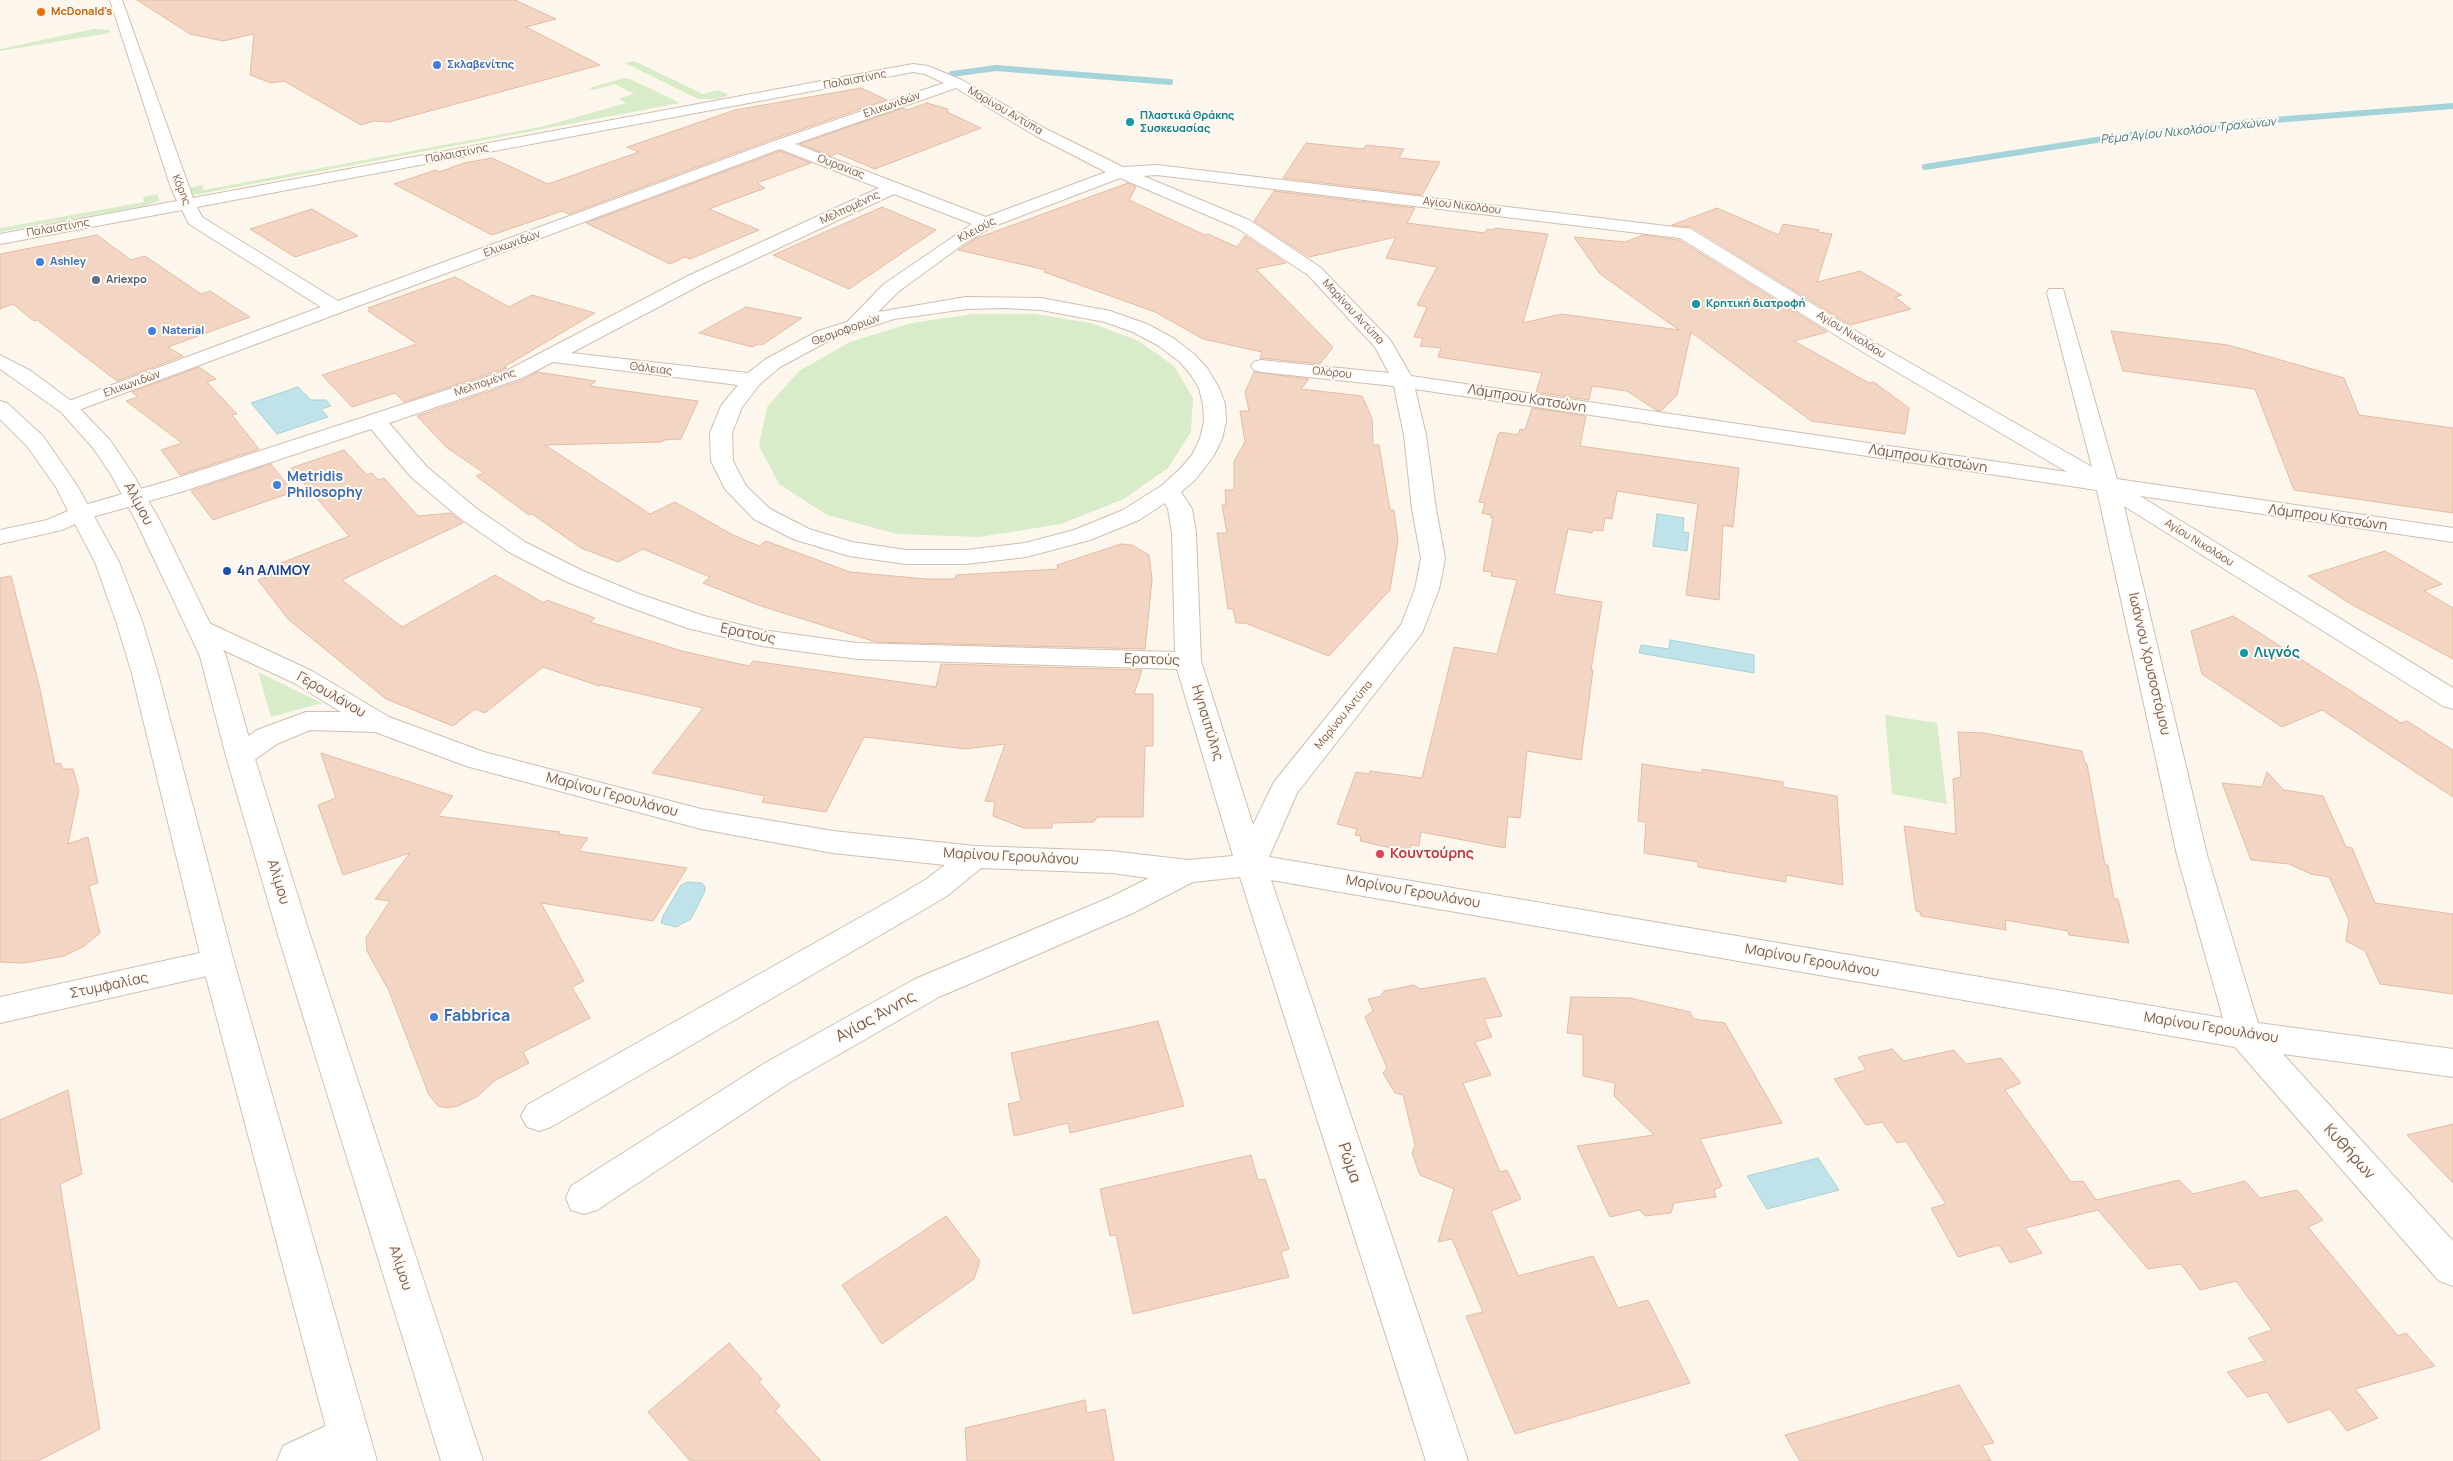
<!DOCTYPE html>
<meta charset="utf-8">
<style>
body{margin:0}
canvas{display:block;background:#fdf6ec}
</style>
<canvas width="2453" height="1461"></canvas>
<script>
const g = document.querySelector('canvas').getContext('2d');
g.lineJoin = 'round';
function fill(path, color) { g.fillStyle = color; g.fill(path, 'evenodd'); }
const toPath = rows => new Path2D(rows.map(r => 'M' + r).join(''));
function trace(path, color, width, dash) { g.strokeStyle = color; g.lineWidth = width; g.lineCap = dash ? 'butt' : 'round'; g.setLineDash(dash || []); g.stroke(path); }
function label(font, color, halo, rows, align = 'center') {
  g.font = font + ' Manrope,sans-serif'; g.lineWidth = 4; g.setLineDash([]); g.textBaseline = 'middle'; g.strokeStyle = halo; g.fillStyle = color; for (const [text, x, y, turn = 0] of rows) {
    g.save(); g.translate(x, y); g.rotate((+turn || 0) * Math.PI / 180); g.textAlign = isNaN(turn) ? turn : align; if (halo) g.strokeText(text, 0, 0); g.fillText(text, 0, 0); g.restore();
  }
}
fill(toPath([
 [94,29,110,30,109,33,0,51,0,49],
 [634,61,703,94,718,90,727,94,727,96,717,99,698,99,625,63],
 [624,78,630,79,680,103,189,196,189,188,202,185,204,190,545,126,626,103,619,99,634,94,615,84,594,90,589,88],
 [158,194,159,201,144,206,0,232,0,228,144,202,143,197],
 [973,314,1034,314,1091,323,1139,341,1174,366,1193,398,1191,432,1168,468,1124,499,1061,524,979,537,897,534,827,515,779,484,759,446,767,407,799,371,850,342,912,323],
 [258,672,322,703,271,717],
 [1885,715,1937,723,1947,804,1892,794]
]), '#d8ecc9');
const water = toPath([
 [298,387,311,400,326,400,331,406,321,409,328,417,277,434,251,403,298,387],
 [1657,514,1684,518,1683,532,1689,533,1687,551,1653,546,1657,514],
 [1670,640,1754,655,1754,673,1639,653,1641,645,1669,649,1670,640],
 [688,882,702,883,705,887,705,891,691,919,676,927,661,923,663,916,681,885,688,882],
 [1818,1158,1839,1190,1767,1209,1747,1176,1818,1158]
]);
fill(water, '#bfe3e8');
trace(water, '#a5d3da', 1);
trace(toPath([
 [952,74,996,68,1170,82],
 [1925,167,2122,136,2261,121,2453,106]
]), '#a5d3da', 6);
const building = toPath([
 [137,0,515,0,556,19,526,27,600,65,389,122,374,121,361,125,284,81,271,83,250,75,254,34,223,41,190,34,137,0],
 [861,88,887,100,773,139,569,214,562,211,492,235,394,184,436,170,439,172,464,163,492,158,548,184,639,152,627,147,735,110,861,88],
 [927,103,948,109,947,112,981,128,875,169,837,153,831,156,800,144,903,108,907,110,927,103],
 [1306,143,1363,149,1366,145,1404,149,1399,158,1440,162,1422,195,1283,178,1306,143],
 [780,151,811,163,757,183,765,188,709,209,759,230,690,259,685,257,670,264,586,223,780,151],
 [1128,183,1136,187,1129,200,1205,235,1208,234,1237,247,1245,236,1286,263,1256,269,1333,347,1320,364,1260,358,1262,352,1203,339,1155,312,1044,272,1046,270,958,250,977,238,1128,183],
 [1274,191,1415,208,1407,223,1485,233,1487,229,1494,230,1495,228,1548,234,1523,323,1561,314,1679,330,1600,274,1574,237,1625,242,1643,235,1679,240,1827,332,1794,341,1869,383,1874,382,1909,408,1905,434,1811,421,1691,332,1677,395,1661,411,1656,410,1627,391,1592,386,1589,400,1536,392,1542,373,1438,357,1441,348,1420,346,1423,338,1414,337,1427,307,1417,305,1437,267,1386,258,1396,237,1309,257,1254,221,1274,191],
 [882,207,936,230,849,289,773,255,882,207],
 [1717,208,1779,235,1783,224,1819,230,1818,232,1832,234,1817,282,1860,271,1902,295,1895,297,1911,309,1850,325,1692,227,1672,225,1717,208],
 [312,209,358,236,295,257,250,229,312,209],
 [97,235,131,260,145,256,201,294,210,291,250,317,168,347,183,356,117,381,37,320,34,321,13,304,0,309,0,254,97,235],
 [455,277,509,307,532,295,595,313,504,367,507,368,404,402,395,393,352,407,322,375,417,344,368,311,371,310,368,308,455,277],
 [746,307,802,318,762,345,758,344,752,347,699,333,746,307],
 [2111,331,2228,345,2344,378,2359,415,2453,428,2453,513,2294,490,2255,389,2123,371,2111,331],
 [199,367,216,379,207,382,237,414,232,415,259,449,180,475,161,450,182,443,126,401,138,397,132,392,199,367],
 [537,372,596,381,590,386,698,401,681,439,664,440,662,442,545,445,650,514,675,502,733,535,759,546,766,541,850,572,926,579,955,579,956,575,1058,569,1057,565,1121,544,1132,545,1149,555,1152,580,1145,649,876,642,761,606,703,583,710,577,643,549,618,562,581,548,532,514,529,515,476,476,484,473,446,447,417,416,523,380,537,372],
 [1254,372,1309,379,1301,389,1362,396,1372,418,1373,445,1379,445,1390,510,1394,510,1398,540,1390,590,1329,656,1245,623,1236,623,1233,609,1228,609,1217,533,1227,533,1222,505,1226,505,1225,490,1234,490,1234,461,1245,442,1240,411,1249,411,1245,392,1254,372],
 [1532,408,1586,416,1580,446,1739,468,1733,527,1723,525,1719,600,1686,595,1698,504,1617,491,1612,519,1605,518,1603,531,1593,530,1592,533,1568,529,1554,594,1602,602,1591,670,1593,670,1581,760,1527,751,1520,818,1508,817,1505,848,1421,832,1419,846,1411,845,1409,852,1360,841,1361,836,1355,835,1357,829,1337,824,1356,772,1369,774,1370,771,1422,778,1454,647,1497,654,1517,580,1491,576,1492,572,1483,571,1493,518,1491,518,1491,515,1482,513,1485,503,1479,502,1498,435,1500,432,1518,435,1520,429,1525,430,1532,408],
 [344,450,367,475,372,473,378,480,384,478,418,516,451,513,463,523,342,580,402,627,495,575,544,603,547,600,595,618,590,622,682,651,749,666,753,661,936,687,941,664,1142,670,1134,694,1153,694,1153,746,1145,746,1143,817,1097,817,1094,822,1052,823,1052,828,1024,828,993,816,995,802,985,801,1005,744,966,749,864,737,826,812,762,802,765,796,652,773,703,708,601,685,599,686,543,667,485,713,475,709,453,726,386,699,288,619,258,580,271,575,266,569,349,536,291,468,344,450],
 [271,464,293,492,213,520,191,491,271,464],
 [2385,551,2442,584,2424,591,2453,608,2453,659,2349,603,2308,576,2385,551],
 [11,576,40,689,55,764,60,763,63,769,73,769,79,790,68,844,88,837,98,883,89,886,100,933,83,947,64,956,24,963,0,962,0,578,11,576],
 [2233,616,2401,723,2407,721,2453,750,2453,797,2322,710,2282,727,2202,674,2191,631,2233,616],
 [1958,732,1984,733,2082,751,2085,763,2087,764,2105,865,2108,865,2114,899,2118,899,2129,943,2069,935,2068,931,2005,920,2006,930,1921,916,1920,912,1916,911,1904,826,1956,834,1953,779,1961,777,1958,732],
 [321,753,453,796,438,816,560,832,558,834,588,838,579,851,687,868,653,921,541,903,584,981,572,987,590,1018,523,1052,529,1063,494,1081,478,1096,458,1106,446,1108,438,1106,429,1095,389,991,367,951,366,938,390,901,375,899,410,853,343,875,318,805,336,798,321,753],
 [1642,764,1702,773,1702,769,1783,782,1783,787,1837,796,1843,885,1786,875,1786,882,1698,867,1698,862,1644,853,1646,822,1638,821,1642,764],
 [2267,772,2284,790,2323,796,2346,847,2352,848,2375,903,2453,914,2453,994,2380,984,2365,951,2346,941,2349,920,2329,877,2311,874,2289,864,2251,860,2222,783,2262,787,2267,772],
 [1485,978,1502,1016,1484,1019,1492,1037,1475,1042,1491,1075,1463,1083,1500,1172,1507,1170,1521,1199,1491,1211,1518,1276,1593,1256,1618,1308,1648,1300,1690,1383,1515,1434,1466,1316,1483,1312,1452,1239,1438,1242,1454,1189,1420,1175,1412,1153,1415,1145,1403,1095,1395,1093,1383,1073,1387,1068,1365,1017,1373,1011,1368,999,1381,996,1384,991,1414,985,1420,989,1485,978],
 [1571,997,1630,998,1690,1012,1693,1019,1725,1023,1782,1123,1700,1139,1722,1186,1714,1190,1716,1197,1674,1203,1671,1213,1645,1216,1639,1210,1610,1217,1577,1146,1654,1135,1614,1096,1615,1083,1583,1076,1583,1035,1567,1033,1571,997],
 [1158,1021,1184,1106,1070,1133,1068,1123,1014,1136,1008,1104,1021,1101,1011,1053,1158,1021],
 [1892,1049,1904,1061,1954,1050,1966,1064,2001,1058,2021,1083,2005,1090,2071,1182,2083,1181,2096,1200,2179,1180,2193,1194,2245,1181,2260,1198,2297,1190,2323,1220,2308,1227,2398,1336,2406,1333,2435,1366,2355,1389,2378,1418,2347,1431,2330,1409,2288,1423,2267,1392,2247,1397,2227,1372,2265,1361,2248,1338,2272,1330,2236,1281,2200,1290,2181,1264,2148,1269,2098,1210,2025,1228,2042,1253,2010,1263,1999,1245,1958,1257,1931,1208,1946,1204,1906,1141,1897,1143,1882,1122,1866,1125,1834,1079,1866,1070,1858,1057,1892,1049],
 [68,1090,82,1174,60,1184,100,1429,38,1461,0,1461,0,1120,68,1090],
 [2453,1124,2453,1183,2407,1135,2453,1124],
 [1251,1155,1258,1180,1265,1179,1289,1249,1281,1252,1289,1277,1133,1314,1116,1235,1110,1236,1100,1189,1251,1155],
 [946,1216,980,1261,974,1279,882,1344,842,1285,946,1216],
 [729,1343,762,1379,759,1382,780,1406,775,1411,821,1461,690,1461,648,1412,729,1343],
 [1959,1385,1994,1443,1982,1445,1991,1461,1800,1461,1785,1435,1959,1385],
 [1085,1400,1087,1413,1105,1409,1114,1461,967,1461,965,1428,1085,1400]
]);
fill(building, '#f3d5c3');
trace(building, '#e6bba3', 1);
const street = toPath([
 [110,0,122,0,193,198,913,64,928,66,962,80,1048,130,1123,167,1157,165,1691,229,1877,344,2092,467,2047,293,2049,289,2063,289,2117,479,2453,528,2453,542,2140,496,2453,688,2453,709,2443,706,2124,506,2207,855,2258,1023,2453,1049,2453,1077,2283,1054,2453,1241,2453,1286,2439,1281,2235,1047,1271,880,1468,1461,1426,1461,1240,877,1193,882,1133,913,939,997,789,1083,597,1210,584,1214,571,1210,566,1198,571,1186,765,1063,915,979,1111,897,1149,878,1111,873,981,868,947,896,913,916,551,1127,539,1131,527,1127,521,1116,527,1105,891,900,925,880,945,865,833,853,701,829,466,766,375,732,310,730,277,744,250,763,240,766,230,763,226,756,230,749,257,730,306,712,341,712,294,683,193,636,189,630,193,624,202,622,211,624,312,671,389,717,484,752,701,809,833,831,975,846,1111,851,1188,860,1233,856,1177,669,857,659,762,646,687,628,621,604,565,581,509,552,461,519,411,477,371,429,184,491,82,520,74,518,70,513,74,508,168,481,508,370,690,275,879,188,780,149,68,414,61,412,57,408,61,404,321,307,189,224,182,210,0,244,0,234,177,201,170,185,110,0],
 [913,72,925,74,944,83,774,141,338,301,202,217,197,207,913,72],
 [956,88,1036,136,1106,172,986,217,795,144,956,88],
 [1157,175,1680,238,1863,352,2067,472,1411,376,1391,341,1320,267,1249,220,1143,176,1157,175],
 [1120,178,1237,228,1308,275,1375,347,1389,373,1261,360,1254,362,1251,366,1254,370,1261,372,1394,386,1404,435,1412,509,1421,558,1415,589,1401,625,1274,782,1253,825,1201,661,1196,533,1192,509,1181,492,1196,479,1213,457,1222,439,1226,421,1225,404,1219,388,1207,368,1194,354,1173,338,1147,324,1110,311,1041,298,966,297,878,312,898,292,962,245,992,227,1120,178],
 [894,194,972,224,884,284,847,322,818,331,766,359,748,373,571,353,704,283,894,194],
 [1004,308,1041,310,1105,322,1133,332,1159,346,1180,362,1191,375,1199,388,1203,404,1204,421,1200,439,1192,455,1180,469,1161,486,1123,510,1074,530,1025,543,966,550,906,550,852,542,809,529,770,509,746,486,733,461,732,433,742,407,760,384,780,367,832,339,894,319,966,309,1004,308],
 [553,362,738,385,721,406,710,433,711,461,725,489,754,519,793,539,849,556,906,564,966,564,1026,557,1090,540,1139,520,1165,503,1168,509,1172,533,1175,652,857,643,762,630,704,616,639,594,583,571,525,542,477,509,427,467,389,423,522,378,553,362],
 [1415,389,2097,490,2177,855,2223,1018,1269,857,1297,793,1422,633,1439,589,1445,558,1436,509,1426,435,1415,389],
 [218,949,229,953,234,962,229,971,0,1023,0,997,218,949],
 [349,1415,364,1421,370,1436,364,1451,343,1461,277,1461,283,1446,349,1415]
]);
const secondary = toPath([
 [0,355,31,371,75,404,110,440,134,476,160,521,226,656,254,756,310,935,483,1461,441,1461,278,935,226,756,200,656,136,521,112,476,94,449,61,412,0,369,0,355],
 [0,401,7,403,43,436,78,487,119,562,143,624,158,674,234,962,377,1461,335,1461,202,962,132,674,117,624,95,562,75,524,62,530,0,544,0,530,47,520,68,511,56,487,27,446,0,419,0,401]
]);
trace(street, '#d1beb0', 2);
trace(secondary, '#d6c0b0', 2);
fill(street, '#fff');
fill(secondary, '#fff');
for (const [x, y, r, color] of [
 [41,12,5,"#e8710a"],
 [437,65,5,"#3f7fe0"],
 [1130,122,5,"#0f9aa8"],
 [40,262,5,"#3f7fe0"],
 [96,280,5,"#5c6f8a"],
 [1696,304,5,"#0f9aa8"],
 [152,331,5,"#3f7fe0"],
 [277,485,5,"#3f7fe0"],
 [227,571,5,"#1a4fb4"],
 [2244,653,5,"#0f9aa8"],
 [1380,854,5,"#e0444e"],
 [434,1017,5,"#3f7fe0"]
]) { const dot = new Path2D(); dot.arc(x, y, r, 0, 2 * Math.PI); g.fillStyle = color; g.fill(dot); trace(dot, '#fffaf3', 2); }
label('bold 11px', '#c56008', '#fffaf3', [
 ["McDonald's",51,12]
], 'left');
label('bold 11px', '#366cbe', '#fffaf3', [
 ["Σκλαβενίτης",447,65],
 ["Ashley",50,262],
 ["Naterial",162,331]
], 'left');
label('11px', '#7a5c4d', '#fffaf3', [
 ["Παλαιστίνης",855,80,-11],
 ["Ελικωνιδών",892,105,-19],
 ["Μαρίνου Αντύπα",1005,111,30],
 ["Παλαιστίνης",457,154,-11],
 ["Ουρανίας",841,167,21],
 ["Κόρης",181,190,68],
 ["Αγίου Νικολάου",1462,206,7],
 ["Μελπομένης",850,208,-25],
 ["Παλαιστίνης",58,228,-10],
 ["Κλειούς",977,230,-28],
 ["Ελικωνιδών",512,244,-20],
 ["Μαρίνου Αντύπα",1353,312,47],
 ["Θεσμοφοριών",846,330,-20],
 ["Αγίου Νικολάου",1851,335,32],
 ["Θάλειας",651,369,7],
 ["Ολόρου",1332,373,6],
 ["Μελπομένης",485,383,-19],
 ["Ελικωνιδών",132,384,-20],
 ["Αγίου Νικολάου",2199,543,32],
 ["Μαρίνου Αντύπα",1344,715,-51]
]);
label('bold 11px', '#0d838f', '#fffaf3', [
 ["Πλαστικά Θράκης",1140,116],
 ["Συσκευασίας",1140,129],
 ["Κρητική διατροφή",1706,304]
], 'left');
label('bold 11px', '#4e5e75', '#fffaf3', [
 ["Ariexpo",106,280]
], 'left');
label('italic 12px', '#437c86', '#fffaf3', [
 ["Ρέμα Αγίου Νικολάου Τραχώνων",2188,131,-6]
]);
label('14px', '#7a5c4d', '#fffaf3', [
 ["Λάμπρου Κατσώνη",1527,399,9],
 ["Λάμπρου Κατσώνη",1928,459,9],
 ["Αλίμου",138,504,62],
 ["Λάμπρου Κατσώνη",2328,518,8],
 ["Ερατούς",748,634,12],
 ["Ερατούς",1152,660,2],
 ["Ιωάννου Χρυσοστόμου",2149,664,77],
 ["Γερουλάνου",331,695,30],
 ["Ηγησιπύλης",1207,723,73],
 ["Μαρίνου Γερουλάνου",612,795,15],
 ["Μαρίνου Γερουλάνου",1011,857,3],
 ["Αλίμου",278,882,73],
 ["Μαρίνου Γερουλάνου",1413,892,10],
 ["Μαρίνου Γερουλάνου",1812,961,10],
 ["Στυμφαλίας",109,986,-12],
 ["Μαρίνου Γερουλάνου",2211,1028,9],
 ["Αλίμου",400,1268,72]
]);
label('bold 14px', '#366cbe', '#fffaf3', [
 ["Metridis",287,477],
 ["Philosophy",287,493]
], 'left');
label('bold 14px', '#164399', '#fffaf3', [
 ["4η ΑΛΙΜΟΥ",237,571]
], 'left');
label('bold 14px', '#0d838f', '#fffaf3', [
 ["Λιγνός",2254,653]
], 'left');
label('bold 14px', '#be3a42', '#fffaf3', [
 ["Κουντούρης",1390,854]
], 'left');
label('bold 16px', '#366cbe', '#fffaf3', [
 ["Fabbrica",444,1017]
], 'left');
label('16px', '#7a5c4d', '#fffaf3', [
 ["Αγίας Άννης",876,1017,-29],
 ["Κυθήρων",2349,1152,48],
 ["Ρώμα",1349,1163,72]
]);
</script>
